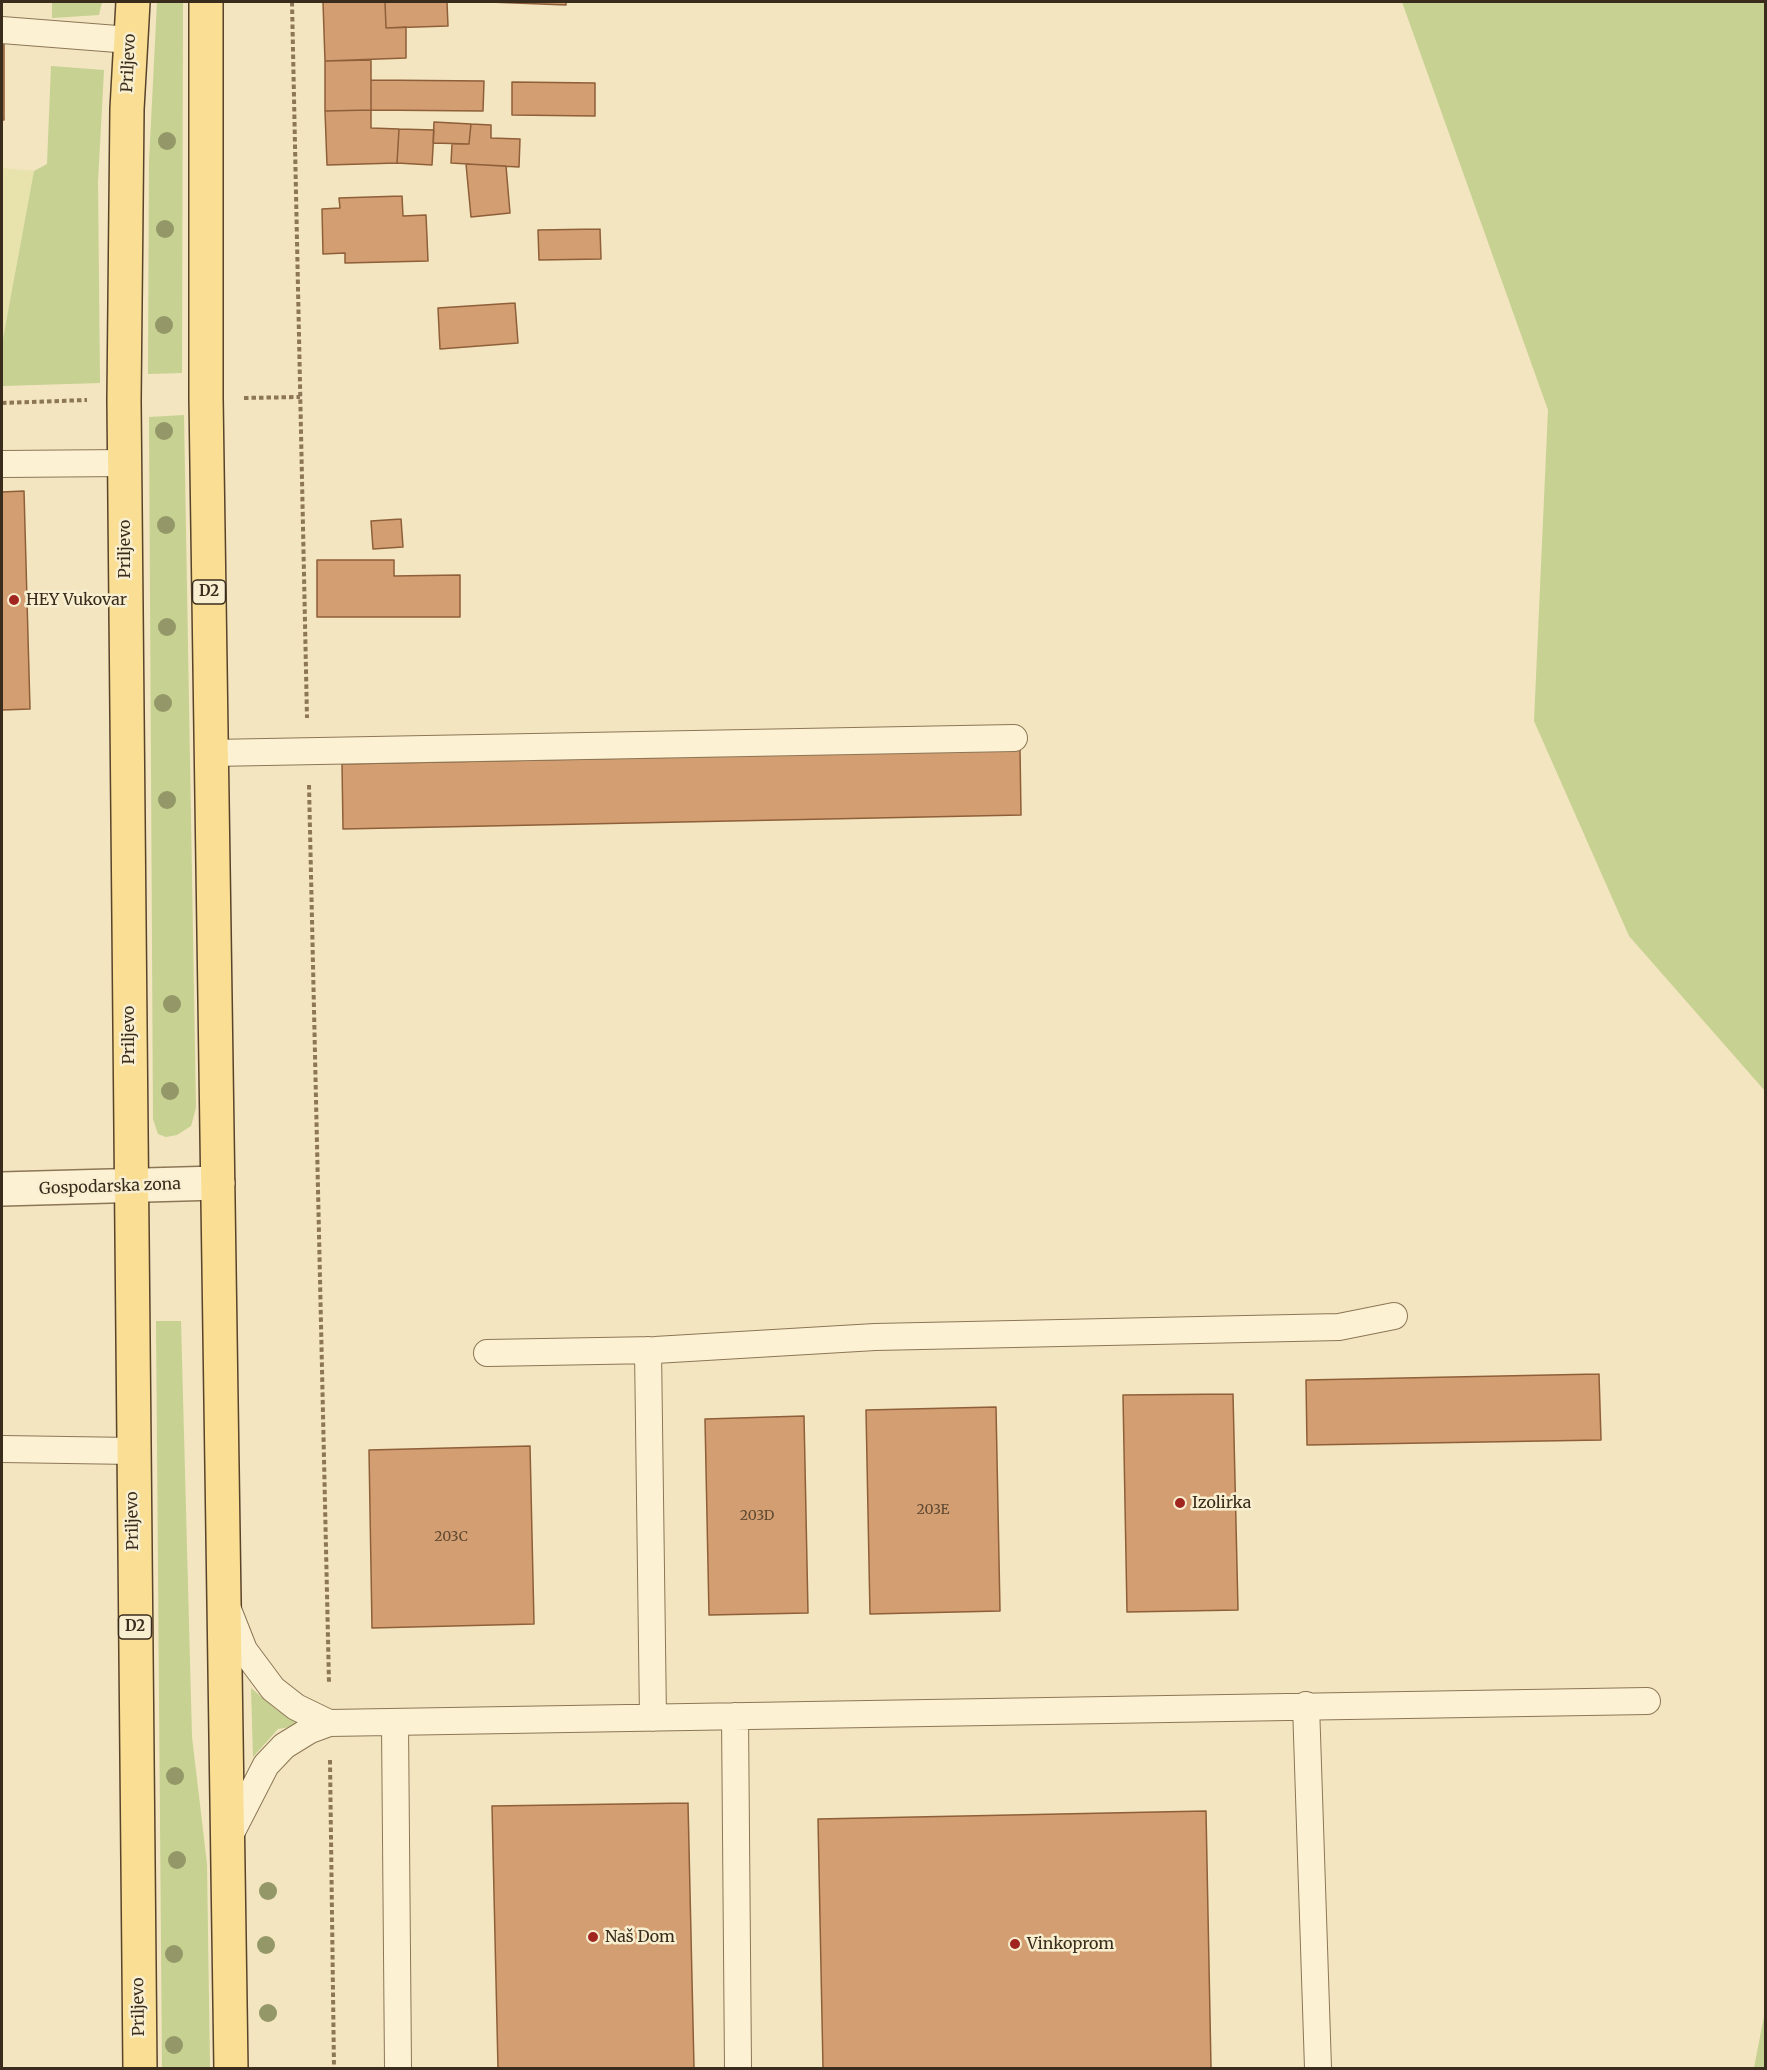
<!DOCTYPE html>
<meta charset="utf-8">
<style>
body{margin:0}
#map{position:relative;width:1767px;height:2070px;overflow:hidden;background:#f2e5bf;font-family:Merriweather,serif}
canvas{display:block}
.frame{position:absolute;inset:0;border:3px solid #3a2c1c;pointer-events:none}
</style>
<div id="map">
<canvas width="1767" height="2070"></canvas>
<div class="frame"></div>
</div>
<script>
const g = document.querySelector('canvas').getContext('2d');
g.lineJoin = 'round';
function fill(path, color) { g.fillStyle = color; g.fill(path, 'evenodd'); }
const toPath = rows => new Path2D(rows.map(r => 'M' + r).join(''));
function trace(path, color, width, dash) { g.strokeStyle = color; g.lineWidth = width; g.lineCap = dash ? 'butt' : 'round'; g.setLineDash(dash || []); g.stroke(path); }
function label(font, color, halo, rows, align = 'center') {
  g.font = font + ' Merriweather,serif'; g.lineWidth = 5; g.setLineDash([]); g.textBaseline = 'middle'; g.strokeStyle = halo; g.fillStyle = color; for (const [text, x, y, turn = 0] of rows) {
    g.save(); g.translate(x, y); g.rotate((+turn || 0) * Math.PI / 180); g.textAlign = isNaN(turn) ? turn : align; if (halo) g.strokeText(text, 0, 0); g.fillText(text, 0, 0); g.restore();
  }
}
fill(toPath([
 [2,168,34,171,2,344]
]), '#e8e2ac');
fill(toPath([
 [52,2,102,2,99,15,52,18],
 [157,2,183,2,182,373,148,374,149,162],
 [1402,2,1765,2,1765,1091,1629,936,1534,721,1548,410],
 [51,66,104,70,98,182,100,383,2,386,2,344,34,171,47,164],
 [184,415,196,1108,191,1126,177,1135,166,1137,158,1134,153,1119,149,417],
 [156,1321,181,1321,192,1737,207,1864,210,2068,162,2068],
 [251,1688,277,1710,302,1725,278,1729,253,1757],
 [1765,2011,1765,2068,1754,2068]
]), '#c6d192');
const building = toPath([
 [323,2,385,2,386,28,406,27,406,58,325,61,323,2],
 [385,2,447,2,448,26,386,28,385,2],
 [490,2,566,2,566,5,490,2],
 [2,41,4,41,4,120,2,120,2,41],
 [371,60,371,110,325,111,325,61,371,60],
 [371,80,484,81,483,111,371,110,371,80],
 [512,82,595,83,595,116,512,115,512,82],
 [371,110,371,128,399,129,397,163,327,165,325,111,371,110],
 [434,122,471,124,469,144,433,143,434,122],
 [471,124,491,125,491,138,520,139,519,167,451,163,452,144,469,144,471,124],
 [399,129,434,130,432,165,397,163,399,129],
 [466,164,506,166,510,213,471,217,466,164],
 [402,196,403,216,426,215,428,261,345,263,345,253,323,254,322,209,340,208,339,198,402,196],
 [600,229,601,259,539,260,538,230,600,229],
 [515,303,518,343,440,349,438,308,515,303],
 [24,491,30,709,2,710,2,492,24,491],
 [401,519,403,547,373,549,371,521,401,519],
 [317,560,394,560,394,576,460,575,460,617,317,617,317,560],
 [1020,750,1021,815,343,829,342,764,1020,750],
 [1599,1374,1601,1440,1307,1445,1306,1380,1599,1374],
 [1233,1394,1238,1610,1127,1612,1123,1395,1233,1394],
 [996,1407,1000,1611,870,1614,866,1410,996,1407],
 [804,1416,808,1613,709,1615,705,1419,804,1416],
 [530,1446,534,1624,372,1628,369,1450,530,1446],
 [688,1803,694,2068,498,2068,492,1806,688,1803],
 [1206,1811,1211,2068,823,2068,818,1819,1206,1811]
]);
fill(building, '#d39f72');
trace(building, '#8e5f39', 1.5);
const lane = toPath([
 [2,30,130,40],
 [2,464,124,463],
 [212,753,1014,738],
 [648,1350,653,1718],
 [487,1353,655,1350,875,1337,1339,1327,1394,1316],
 [2,1449,133,1451],
 [229,1612,244,1650,273,1689,296,1707,329,1723],
 [1306,1705,1318,2068],
 [735,1716,738,2068],
 [395,1724,398,2068],
 [229,1837,266,1765,284,1746,310,1730,329,1723,1647,1701]
]);
const street = toPath([
 [2,1189,218,1183]
]);
const primary = toPath([
 [133,2,127,109,124,400,140,2068],
 [206,2,206,398,231,2068]
]);
trace(lane, '#8c7656', 28);
trace(street, '#8c7656', 36);
trace(primary, '#59432b', 36);
trace(toPath([
 [292,2,307,718],
 [244,398,300,397],
 [2,403,87,400],
 [309,785,329,1683],
 [330,1760,334,2068]
]), '#8c7656', 4, [4.5, 3]);
trace(lane, '#fcf2d3', 26);
trace(street, '#fcf2d3', 33);
trace(primary, '#f9de93', 33);
g.fillStyle = '#949868';
for (const [x, y] of [
 [167,141],
 [165,229],
 [164,325],
 [164,431],
 [166,525],
 [167,627],
 [163,703],
 [167,800],
 [172,1004],
 [170,1091],
 [175,1776],
 [177,1860],
 [268,1891],
 [266,1945],
 [174,1954],
 [268,2013],
 [174,2045]
]) { g.beginPath(); g.arc(x, y, 9, 0, 2 * Math.PI); g.fill(); }
for (const [x, y, r, color] of [
 [14,600,6,"#a12620"],
 [1180,1503,6,"#a12620"],
 [593,1937,6,"#a12620"],
 [1015,1944,6,"#a12620"]
]) { const dot = new Path2D(); dot.arc(x, y, r, 0, 2 * Math.PI); g.fillStyle = color; g.fill(dot); trace(dot, '#f8efd0', 2); }
label('14px', '#604932', null, [
 ["203E",933,1510],
 ["203D",757,1516],
 ["203C",451,1537]
]);
for (const [x, y, w] of [
 [209,592,33],
 [135,1627,33]
]) { const box = new Path2D(); box.roundRect(x - w / 2, y - 12, w, 24, 4.5); g.fillStyle = '#f8efd0'; g.fill(box); trace(box, '#3a2c1c', 1.5); }
label('bold 15px', '#3a2c1c', null, [
 ["D2",209,592],
 ["D2",135,1627]
]);
label('16px', '#3a2c1c', '#f8efd0', [
 ["Priljevo",129,63,-87],
 ["Priljevo",125,549,-90],
 ["Priljevo",129,1035,-90],
 ["Gospodarska zona",110,1187,-2],
 ["Priljevo",133,1521,-91],
 ["Priljevo",139,2007,-91]
]);
label('16px', '#3a2c1c', '#f8efd0', [
 ["HEY Vukovar",26,600],
 ["Izolirka",1192,1503],
 ["Naš Dom",605,1937],
 ["Vinkoprom",1027,1944]
], 'left');
</script>
